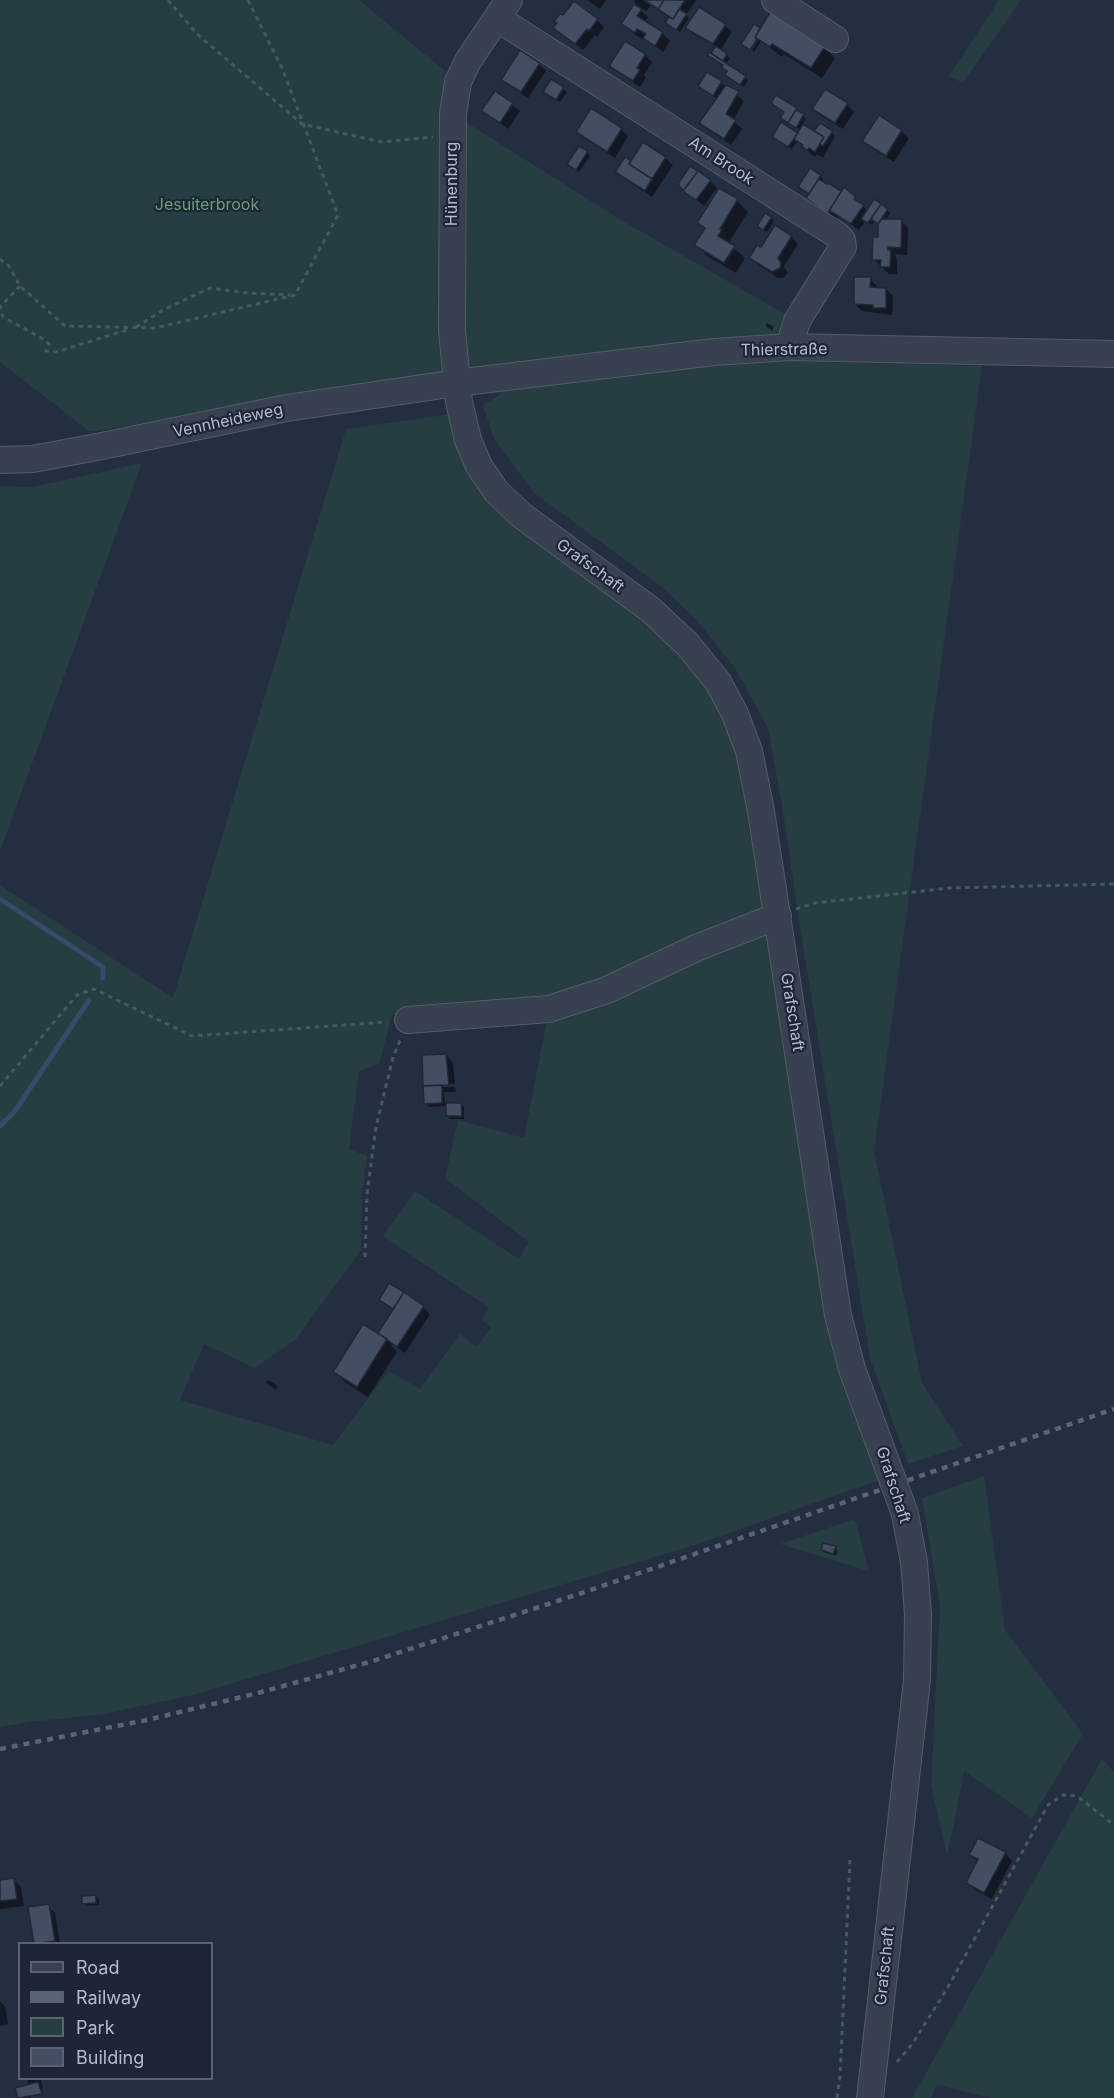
<!DOCTYPE html>
<meta charset="utf-8">
<style>
body{margin:0}
#map{position:relative;width:1114px;height:2098px;overflow:hidden;background:#242e41;font-family:Inter,sans-serif}
canvas{display:block}
.legend{position:absolute;left:18px;top:1942px;width:195px;height:138px;box-sizing:border-box;background:#1d2635;border:2px solid #5a6271;margin:0;padding:8px 10px;list-style:none;font-size:18px;color:#b5bccb}
.legend li{display:flex;align-items:center;gap:12px;height:30px}
.legend b{width:30px;border:2px solid #5a6271}
</style>
<div id="map">
<canvas width="1114" height="2098"></canvas>
<ul class="legend">
<li><b style="height:8px;background:#384150"></b>Road</li>
<li><b style="height:8px;background:#5a6477"></b>Railway</li>
<li><b style="height:16px;background:#263d42"></b>Park</li>
<li><b style="height:16px;background:#434e63"></b>Building</li>
</ul>
</div>
<script>
const g = document.querySelector('canvas').getContext('2d');
g.lineJoin = 'round';
function fill(path, color) { g.fillStyle = color; g.fill(path, 'evenodd'); }
const toPath = rows => new Path2D(rows.map(r => 'M' + r).join(''));
function trace(path, color, width, dash) { g.strokeStyle = color; g.lineWidth = width; g.lineCap = dash ? 'butt' : 'round'; g.setLineDash(dash || []); g.stroke(path); }
function label(font, color, halo, rows, align = 'center') {
  g.font = font + ' Inter,sans-serif'; g.lineWidth = 4.5; g.setLineDash([]); g.textBaseline = 'middle'; g.strokeStyle = halo; g.fillStyle = color; for (const [text, x, y, turn = 0] of rows) {
    g.save(); g.translate(x, y); g.rotate((+turn || 0) * Math.PI / 180); g.textAlign = isNaN(turn) ? turn : align; if (halo) g.strokeText(text, 0, 0); g.fillText(text, 0, 0); g.restore();
  }
}
fill(toPath([
 [0,0,359,0,451,76,445,109,621,220,797,321,791,340,439,374,90,432,0,362],
 [999,0,1021,0,963,83,949,76],
 [713,359,982,366,874,1151,922,1383,963,1446,908,1464,870,1358,799,921,782,805,768,728,735,668,694,617,658,584,534,493,494,439,483,405,498,396,506,383],
 [451,414,467,466,645,616,712,688,740,750,839,1374,882,1479,695,1545,193,1695,104,1714,30,1722,0,1727,0,885,173,998,346,429],
 [551,999,524,1138,458,1120,445,1178,529,1242,519,1259,415,1191,383,1236,489,1308,482,1320,491,1328,476,1347,460,1334,420,1389,389,1371,333,1445,180,1400,204,1344,255,1368,296,1339,361,1250,362,1194,367,1156,349,1149,359,1071,379,1064,392,1015],
 [142,463,0,851,0,486,33,487],
 [984,1476,1005,1630,1083,1734,1032,1818,964,1771,955,1819,947,1855,931,1785,940,1606,922,1498],
 [855,1519,869,1571,780,1544],
 [1102,1759,1114,1772,1114,2098,992,2098,937,2085,931,2098,912,2098]
]), '#263d42');
fill(toPath([
 [587,0,606,0,600,9],
 [635,0,695,0,696,1,686,15,689,18,680,32,667,23,670,18,651,5,646,11,637,5,634,1],
 [640,10,648,17,645,22,662,33,670,41,663,52,644,37,642,39,630,31,623,23],
 [597,20,604,27,597,37,595,35,583,50,555,28],
 [725,25,732,32,720,51,730,58,726,64,748,80,744,87,730,78,724,65,712,55,717,47,695,35,687,28],
 [754,26,760,31,824,47,835,58,822,78,784,54,782,57,761,41,754,52,752,50,759,39,757,37,749,49],
 [645,55,652,62,644,75,646,78,640,87,618,72,611,65],
 [539,64,546,71,528,98,510,86,503,79],
 [552,81,567,92,560,102,548,95],
 [721,83,744,101,733,121,742,129,731,145,708,130,701,123,718,99,703,89],
 [826,91,847,105,854,112,843,129,821,116,814,108],
 [495,93,520,111,508,129,483,110],
 [776,97,806,119,802,125,815,133,832,132,835,136,823,158,817,154,815,157,811,154,798,140,792,149,777,140,797,134,801,130,785,121,785,112],
 [879,117,902,131,909,138,894,162,871,148,864,140],
 [621,129,628,136,615,158,585,139,578,132],
 [643,144,665,158,673,165,652,197,625,179,617,172,631,163],
 [587,153,590,156,579,172,568,164],
 [820,176,823,179,821,182,855,198,868,211,874,201,890,213,885,221,901,221,908,228,907,255,895,254,897,259,897,274,889,274,874,259,879,239,879,225,874,221,872,225,865,221,859,230,847,221,838,217,836,219,815,205,808,198,810,194,803,190],
 [710,181,717,188,704,206,685,190],
 [720,190,737,201,748,212,730,241,730,245,745,258,736,273,707,256,696,244,706,229,699,223],
 [771,218,774,221,767,232,762,229],
 [791,237,798,244,784,266,788,273,783,278,778,278,758,265,751,257,762,249],
 [870,279,877,286,877,289,886,289,893,296,892,315,862,311,855,304],
 [766,323,773,326,773,331,766,327],
 [446,1055,453,1063,455,1084,439,1084,442,1087,455,1087,456,1092,444,1092,445,1104,461,1104,464,1107,464,1119,450,1119,447,1116,447,1106,429,1107,425,1103],
 [390,1285,423,1307,430,1314,405,1353,392,1344,391,1345,397,1352,368,1397,346,1383,335,1372,384,1339,395,1310,384,1302],
 [268,1380,278,1386,276,1390,266,1383],
 [835,1547,838,1551,836,1556,826,1553,822,1550],
 [1005,1853,1012,1861,992,1899,975,1890,968,1883,978,1862,971,1854],
 [14,1880,21,1887,24,1906,0,1909,0,1882],
 [96,1896,99,1899,99,1905,87,1906,84,1903],
 [48,1906,55,1913,60,1944,36,1944],
 [0,2001,5,2006,8,2024,0,2026],
 [27,2078,41,2078,43,2092,31,2095,31,2098,19,2098,17,2089,28,2086]
]), '#0007');
trace(toPath([
 [0,899,103,967,103,978],
 [0,1126,15,1111,89,1000]
]), '#384a6a', 5);
const building = toPath([
 [644,0,664,0,658,9,644,0],
 [664,0,685,0,673,19,658,9,664,0],
 [574,1,598,19,589,31,587,29,575,44,553,28,557,23,554,21,560,14,563,15,574,1],
 [634,4,642,9,637,16,663,32,655,46,643,38,646,34,637,29,635,33,621,24,634,4],
 [699,7,726,24,713,44,685,28,699,7],
 [679,9,687,14,676,30,665,23,669,17,673,19,679,9],
 [771,11,826,45,811,68,772,44,770,47,755,37,771,11],
 [754,24,760,28,755,37,757,39,750,50,741,44,754,24],
 [625,41,649,56,645,55,637,68,640,70,633,81,609,66,625,41],
 [716,46,727,54,723,61,711,53,716,46],
 [520,50,540,63,521,92,501,80,520,50],
 [709,52,746,76,740,85,725,75,727,71,721,67,723,65,707,55,709,52],
 [707,72,722,81,713,96,698,86,707,72],
 [551,79,564,87,556,100,543,92,551,79],
 [726,85,739,91,726,114,736,120,724,139,699,123,726,85],
 [825,89,848,103,835,123,812,109,825,89],
 [495,91,513,103,500,123,481,111,495,91],
 [776,95,797,108,788,123,780,118,784,112,771,103,776,95],
 [591,108,622,128,607,152,576,132,591,108],
 [796,110,804,114,796,128,788,123,796,110],
 [879,115,902,130,886,156,862,141,879,115],
 [781,122,798,133,788,147,772,137,781,122],
 [820,123,833,131,823,146,820,144,824,137,814,131,820,123],
 [803,124,824,137,815,152,809,148,807,150,802,147,803,145,794,139,803,124],
 [643,142,666,157,652,179,629,164,643,142],
 [579,146,588,151,576,170,567,164,579,146],
 [625,157,631,161,629,164,652,179,645,191,615,172,625,157],
 [690,166,698,171,683,191,678,184,690,166],
 [810,168,821,175,809,194,798,187,810,168],
 [698,171,711,180,696,200,683,191,698,171],
 [820,177,819,179,827,184,830,184,841,191,844,187,827,214,806,198,820,177],
 [844,187,856,197,854,199,864,205,851,224,830,211,827,214,844,187],
 [719,188,738,199,720,229,722,230,718,236,735,246,724,263,694,245,705,228,697,223,719,188],
 [874,199,881,204,868,223,861,219,874,199],
 [881,204,888,209,878,224,871,219,881,204],
 [765,213,772,217,763,230,757,226,765,213],
 [882,219,902,219,901,248,888,247,888,250,891,250,890,267,880,267,881,260,872,260,873,237,878,237,878,224,882,219],
 [775,225,792,236,778,258,781,263,780,268,772,272,749,258,757,245,761,247,775,225],
 [854,277,871,277,870,287,886,288,886,308,873,308,873,305,854,304,854,277],
 [446,1054,449,1085,423,1086,422,1055,446,1054],
 [442,1085,442,1103,424,1104,423,1086,442,1085],
 [446,1103,461,1103,462,1116,446,1116,446,1103],
 [389,1283,404,1292,393,1309,379,1300,389,1283],
 [404,1292,424,1306,397,1347,378,1333,404,1292],
 [363,1324,387,1339,357,1387,333,1372,363,1324],
 [823,1543,836,1546,833,1554,821,1550,823,1543],
 [978,1838,1006,1852,984,1893,966,1883,978,1859,969,1855,978,1838],
 [14,1878,17,1899,0,1901,0,1880,14,1878],
 [96,1895,96,1903,82,1904,82,1896,96,1895],
 [49,1904,55,1941,34,1944,28,1907,49,1904],
 [38,2082,42,2094,18,2098,15,2088,38,2082]
]);
fill(building, '#434e63');
trace(building, '#1f2837', 1.5);
const minor = toPath([
 [509,0,468,61,458,82,453,114,452,331,459,402,468,440,479,466,496,491,521,515,651,610,688,645,718,682,735,714,749,751,761,811,838,1315,852,1369,881,1448],
 [775,0,835,39],
 [497,18,837,235,842,240,843,247,839,253,797,321,789,347],
 [0,460,33,459,97,447,287,408,456,383,714,352,789,347,1114,354],
 [408,1020,549,1009,607,990,696,948,778,916],
 [870,2098,917,1680,918,1614,914,1562,905,1514]
]);
trace(minor, '#535c6b', 28);
trace(toPath([
 [168,0,197,34,302,124,381,142,433,137],
 [0,259,9,266,20,286,65,326,155,328,295,295,338,215,282,68,248,0],
 [20,286,0,307,3,317,45,340,49,344,46,351,56,352,130,329],
 [136,327,165,309,210,288,247,293,290,295],
 [796,909,815,903,949,888,1114,884],
 [0,1086,77,995,94,989,192,1036,387,1022],
 [365,1257,367,1194,376,1127,393,1057,401,1038],
 [897,2062,913,2043,948,1987,1048,1805,1063,1795,1077,1796,1114,1825],
 [837,2098,840,2077,850,1860]
]), '#445a5e', 3, [4.5, 4.5]);
trace(minor, '#384150', 26);
trace(toPath([
 [0,1749,147,1720,258,1693,373,1661,579,1594,1114,1409]
]), '#5a6477', 4.5, [6, 6]);
const minorBridge = toPath([
 [881,1448,905,1514]
]);
trace(minorBridge, '#535c6b', 28, []);
trace(minorBridge, '#384150', 26);
label('16px', '#b5bccb', '#1d2635', [
 ["Am Brook",721,161,33],
 ["Hünenburg",452,184,-90],
 ["Thierstraße",784,350,-1],
 ["Vennheideweg",228,421,-12],
 ["Grafschaft",590,566,36],
 ["Grafschaft",792,1012,81],
 ["Grafschaft",893,1485,72],
 ["Grafschaft",885,1966,-84]
]);
label('16px', '#6b9d79', '#1d2635', [
 ["Jesuiterbrook",207,205]
]);
</script>
